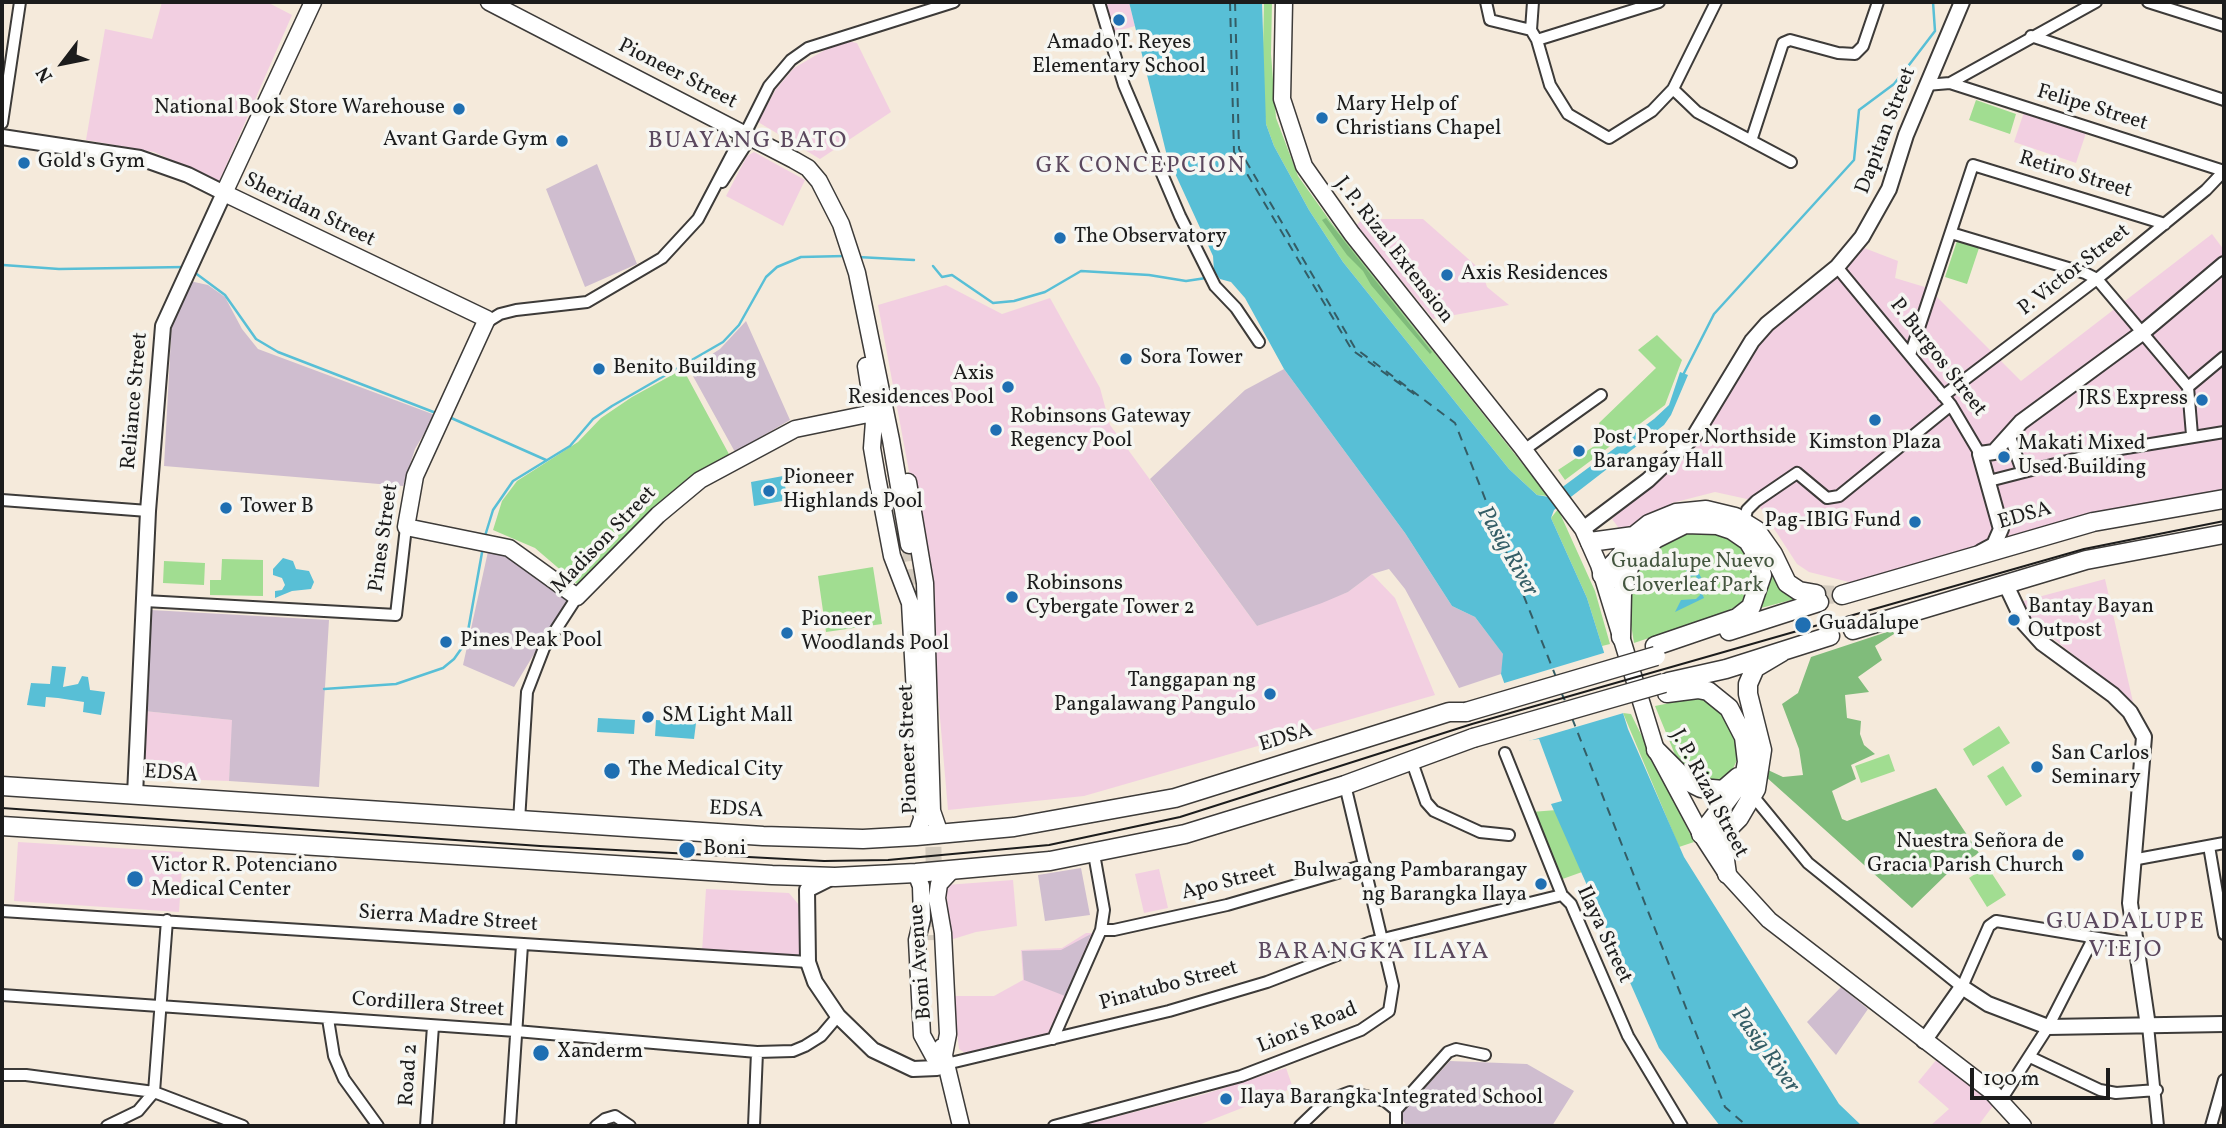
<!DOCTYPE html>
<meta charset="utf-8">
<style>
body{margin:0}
#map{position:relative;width:2226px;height:1128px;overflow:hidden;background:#f5eadb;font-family:Vollkorn,serif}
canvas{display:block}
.frame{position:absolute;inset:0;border:4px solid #1c1c1c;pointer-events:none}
.north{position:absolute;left:28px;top:28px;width:70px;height:70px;-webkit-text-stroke:5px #f6f6f2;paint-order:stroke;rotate:238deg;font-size:19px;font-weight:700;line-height:28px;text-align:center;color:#1c1c1c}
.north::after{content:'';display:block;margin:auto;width:24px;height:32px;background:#1c1c1c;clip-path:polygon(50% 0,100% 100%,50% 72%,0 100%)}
.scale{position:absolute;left:1970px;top:1068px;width:140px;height:32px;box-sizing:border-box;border:4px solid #1c1c1c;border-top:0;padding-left:9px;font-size:21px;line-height:24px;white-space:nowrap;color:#1c1c1c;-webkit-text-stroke:5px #f6f6f2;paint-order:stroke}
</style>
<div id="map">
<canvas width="2226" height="1128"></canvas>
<div class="frame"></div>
<div class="north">N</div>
<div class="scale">100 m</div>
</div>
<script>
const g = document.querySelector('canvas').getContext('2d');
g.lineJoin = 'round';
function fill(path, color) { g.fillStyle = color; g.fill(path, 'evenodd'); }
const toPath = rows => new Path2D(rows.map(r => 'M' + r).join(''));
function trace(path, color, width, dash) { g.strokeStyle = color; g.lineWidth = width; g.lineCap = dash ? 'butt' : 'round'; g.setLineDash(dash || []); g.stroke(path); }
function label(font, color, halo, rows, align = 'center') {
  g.font = font + ' Vollkorn,serif'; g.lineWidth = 7; g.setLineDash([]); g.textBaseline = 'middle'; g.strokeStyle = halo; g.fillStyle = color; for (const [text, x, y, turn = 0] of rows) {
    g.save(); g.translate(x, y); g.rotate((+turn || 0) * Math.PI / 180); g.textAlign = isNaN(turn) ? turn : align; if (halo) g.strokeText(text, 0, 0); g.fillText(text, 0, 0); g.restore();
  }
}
fill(toPath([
 [162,2,267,2,292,15,219,182,154,152,86,140,105,29,152,39],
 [1100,2,1129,2,1135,26,1107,34],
 [842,40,857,43,891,112,820,159,758,122,776,89,794,68],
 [2024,112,2086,133,2076,163,2014,142],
 [754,152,805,180,783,226,726,196,747,156],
 [1362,219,1423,219,1482,271,1487,287,1509,305,1433,319,1356,226],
 [2212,234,2224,250,2224,499,1853,583,1809,572,1797,564,1756,501,1715,492,1672,503,1642,523,1621,531,1612,519,1695,444,1763,333,1859,246,1898,261,1895,278,1928,288,2021,381],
 [946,285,1002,314,1050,298,1100,388,1110,425,1257,626,1348,592,1372,574,1395,598,1435,695,1084,796,948,810,927,568,878,305],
 [2105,579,2133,702,2027,618,2020,602],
 [144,711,233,720,229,781,141,778],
 [18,842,183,852,179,912,14,901],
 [1159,869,1168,908,1144,913,1135,874],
 [1013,880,1017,926,976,932,950,940,946,885],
 [706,889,789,893,799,905,800,957,702,952],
 [1086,933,1093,933,1048,1034,965,1053,959,1049,953,996,994,996,1023,980,1021,950,1062,948],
 [1937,1059,1995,1103,1978,1126,1930,1126,1949,1109,1918,1082],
 [1286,1068,1293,1088,1196,1126,1079,1126,1205,1094]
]), '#f2cfe1');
fill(toPath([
 [597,164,637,264,585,287,546,189],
 [185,280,208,285,225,297,242,329,258,349,435,415,415,449,403,486,164,466,172,319],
 [746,321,790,420,735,452,689,369,720,349],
 [1284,369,1405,533,1452,606,1475,617,1504,655,1501,674,1459,688,1405,589,1389,569,1372,574,1348,592,1322,603,1257,626,1150,479,1245,390],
 [489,547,509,551,567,600,514,687,463,665],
 [151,610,329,620,319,787,229,781,232,720,144,711],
 [1081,868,1090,915,1045,921,1038,875],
 [1091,934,1065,996,1024,980,1022,951,1061,950],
 [1841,987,1868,1009,1836,1055,1807,1022],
 [1450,1061,1527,1064,1574,1091,1552,1126,1407,1126,1399,1116]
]), '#cfbdcf');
fill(toPath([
 [1264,2,1272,2,1271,54,1276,118,1298,176,1333,225,1548,496,1537,495,1509,469,1343,262,1309,210,1274,146,1266,124,1262,94],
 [1976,100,2016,114,2010,134,1969,120],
 [1957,241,1979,248,1967,284,1945,277],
 [1657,335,1682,360,1665,405,1565,480,1558,470,1605,439,1599,423,1656,368,1638,350],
 [683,369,730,456,665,498,578,585,535,548,493,530,502,501,517,481,578,442,601,418,632,397],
 [1558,509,1595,591,1610,644,1602,646,1587,598,1551,518],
 [1709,514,1731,521,1750,532,1762,547,1779,584,1799,598,1757,609,1768,580,1760,550,1742,530,1708,518,1686,519,1663,527,1619,568,1641,541,1664,523,1686,515],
 [1706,528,1740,542,1755,569,1747,601,1721,614,1634,643,1627,599,1637,567,1674,532],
 [222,559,263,560,263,596,210,595,210,580,221,580],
 [164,561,205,563,204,585,163,583],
 [873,567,882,624,826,632,818,576],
 [1695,698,1710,702,1722,712,1734,731,1737,760,1729,777,1719,784,1699,783,1676,757,1655,706],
 [1623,713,1631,714,1694,842,1679,847],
 [1999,726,2010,743,1973,766,1963,749],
 [1889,754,1895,771,1861,783,1855,766],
 [2003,766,2022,796,2006,806,1987,776],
 [1557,810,1582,872,1557,881,1531,812],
 [1987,866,2006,895,1987,907,1969,878]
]), '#a1dd91');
fill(toPath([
 [1326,218,1432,352,1430,354,1371,285,1363,271,1347,255,1322,220],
 [1893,630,1894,634,1875,646,1882,660,1858,677,1869,692,1845,695,1847,718,1861,721,1860,734,1864,745,1875,754,1851,765,1856,779,1832,791,1842,819,1847,821,1936,788,1979,853,1949,872,1912,908,1765,776,1768,770,1783,777,1803,775,1799,749,1782,704,1798,693,1811,657]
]), '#80bc7b');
fill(toPath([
 [1129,2,1262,2,1266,124,1274,146,1309,210,1343,262,1509,469,1537,495,1549,497,1654,419,1669,405,1680,372,1688,375,1671,415,1664,425,1554,510,1551,518,1587,598,1628,729,1684,857,1839,1104,1862,1126,1720,1126,1659,1048,1551,804,1562,801,1539,739,1525,741,1501,674,1503,654,1475,617,1452,606,1405,533,1284,369,1245,298,1231,282,1220,279,1214,271,1213,256,1167,156],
 [783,476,788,500,754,506,751,482],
 [283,558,293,561,296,569,309,571,314,582,311,589,292,591,275,598,275,591,282,590,285,585,282,578,273,575,273,569],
 [1703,559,1705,562,1698,572,1702,579,1700,589,1704,598,1675,612,1681,600,1696,599,1700,595,1696,576,1688,577,1684,561],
 [52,666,66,667,63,687,78,684,82,676,88,677,90,690,105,692,101,715,83,712,84,702,58,698,46,697,45,707,27,705,31,683,50,684],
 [598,718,635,720,634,734,597,732],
 [656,720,696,723,694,739,655,736]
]), '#58bfd6');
fill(toPath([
 [1607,652,1627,712,1522,743,1501,684]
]), '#f5eadb');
trace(toPath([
 [1909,65,1935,31,1933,2],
 [858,257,914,260],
 [3,265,59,269,185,267],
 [933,266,942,277,952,275,993,303,1014,301,1045,292,1081,271,1149,275,1186,281,1206,278],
 [194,272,225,295,256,339,278,352,436,413],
 [1682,377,1714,314,1854,160,1859,110,1894,84,1908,66],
 [449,417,546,460],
 [485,536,493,510,513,481,570,446,593,419,612,406,723,342,739,325,766,277,777,267,801,257,845,256],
 [324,689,396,684,443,668,454,659,466,642,483,547]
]), '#58bfd6', 2.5);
trace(toPath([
 [1230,2,1234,152,1352,350,1420,398],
 [1235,2,1239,149,1355,348,1455,423,1556,677],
 [1561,692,1566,703],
 [1572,718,1725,1107,1747,1126]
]), '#345d66', 2, [9, 7]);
trace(toPath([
 [909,545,921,616],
 [933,823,934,881],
 [934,911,935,940]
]), '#d4cbbe', 16, [16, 8]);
trace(toPath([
 [1816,594,1842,595]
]), '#d4cbbe', 18, [18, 9]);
const minor = toPath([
 [1099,2,1124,85,1180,216,1215,286,1236,308,1259,342],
 [1486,2,1490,20,1531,30],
 [1533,2,1531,30,1537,40,1550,85,1568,114,1609,138,1652,111,1673,89,1716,2],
 [2148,2,2224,26],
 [2031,36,2224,100],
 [1537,40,1659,2],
 [1950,83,2224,171],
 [1926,85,1950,83,2096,2],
 [1673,89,1697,112,1791,162],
 [2,123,20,2],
 [745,134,769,86,791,60,808,48,954,2],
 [1751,141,1783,43,1790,40,1838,53,1855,54,1863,46,1878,2],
 [722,182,749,140],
 [1951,233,2085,273,2097,279,2188,387,2192,435],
 [1837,267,1951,405,1980,454],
 [487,322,500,314,516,310,587,302,662,258,698,219,740,139,739,131],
 [1910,355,1973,165,2165,224],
 [2188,387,2224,357],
 [1943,396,2097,279,2206,190,2224,171],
 [2010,437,2022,471],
 [1524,450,1601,395],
 [1989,481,2102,452,2224,432],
 [2,500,148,511],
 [1744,522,1747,510,1756,501,1797,473,1827,498,1839,496,1951,405],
 [145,601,396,615,406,527],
 [1505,753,1562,895,1571,904,1628,1036,1682,1126],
 [1412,762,1426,802,1434,811,1480,832,1509,835],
 [1753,796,1808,863,1962,987,1989,926,1996,921,2134,944],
 [519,821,527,692,544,648,577,597],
 [2209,846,2224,934],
 [2132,860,2224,843],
 [2,911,808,962],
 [1101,930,1114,930,1227,905,1365,865],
 [2,995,516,1031,757,1052,793,1051,805,1046,821,1036,838,1016],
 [328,1019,334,1056,344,1079,378,1126],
 [2148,1026,2158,1126],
 [1053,1039,1101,930,1104,910,1094,854],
 [2030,1057,2100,1090,2116,1093,2157,1090],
 [946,1064,1169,1011,1267,982,1371,942,1562,895],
 [2,1075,26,1075,154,1092,243,1126],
 [2001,1100,2048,1027,2093,939],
 [1396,1110,1448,1052,1456,1049,1485,1055],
 [107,1126,138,1111,154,1092,167,920],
 [426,1126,433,1026],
 [510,1126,522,945],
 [596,1126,605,1119,615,1116,630,1126],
 [754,1126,757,1052],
 [1054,1126,1241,1076,1361,1030,1389,1011,1393,986,1345,785],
 [1300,1126,1326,1101,1350,1092,1385,1101,1396,1110],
 [1396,1126,1396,1110],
 [2211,1126,2224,1080]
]);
const tertiary = toPath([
 [2,137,140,158,188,175,224,193,163,326,148,511,135,795],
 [1583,529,1648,480,1695,435,1752,341,1767,324,1837,267,1862,237,1889,189,1906,135,1962,2],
 [1981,552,1994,545,2001,529,1980,454,1994,452,2021,422,2142,333,2224,264],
 [2006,585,2024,623,2042,643,2113,695,2130,712,2144,737,2130,903,2148,1026],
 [831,878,807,890,808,962,815,982,838,1016,873,1050,913,1069,937,1068],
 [1924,1041,1962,987,1988,1004,2048,1027,2224,1024]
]);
const secondary = toPath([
 [313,2,224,193,487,319,415,476,406,527,509,548,577,597,658,515,700,480,795,429,873,413],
 [489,2,794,160,808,168,819,181,841,224,857,273,891,440,909,545],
 [1284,2,1282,99,1304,166,1352,234,1521,446,1583,529,1599,565,1656,750,1701,834,1727,874,1769,920,1991,1091,2023,1126],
 [866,366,875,423],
 [874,421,872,448,877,477,892,556,910,603,922,819,916,836],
 [908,482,925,583,932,811,940,834],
 [916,873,921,886,922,919,917,940,922,1035,934,1057],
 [942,1047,961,1126],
 [944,1055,948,1034,943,933,937,898,939,884,952,870]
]);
const trunk = toPath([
 [1590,542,1634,536],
 [1602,575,1617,579,1655,539,1685,524,1717,525,1732,530,1748,541,1757,556,1762,575,1751,607,1737,618,1655,646],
 [1602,575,1619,558,1634,536,1649,524,1676,513,1706,510,1735,517,1756,530,1773,554,1787,583,1799,591,1816,594],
 [1842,595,2093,522,2224,499],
 [1853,630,2086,560,2224,534],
 [1729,631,1819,602],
 [1621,637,1622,593,1629,568],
 [1668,682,1726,669,1830,636],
 [1667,693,1698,689,1708,691,1729,708,1744,737,1747,762,1744,778,1701,834],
 [1656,750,1687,781,1701,788,1723,790,1738,777],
 [2,786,763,836,863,839,916,836,1014,827,1175,798,1449,712,1466,712],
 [2,826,772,875,835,877,916,873,1050,861,1185,834,1345,785,1473,738],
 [1727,830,1723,846,1727,874],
 [1701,834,1727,830,1739,818,1756,789,1762,750,1748,694,1748,684,1755,668,1782,652]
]);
trace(minor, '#3d3b39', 14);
trace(tertiary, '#3d3b39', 18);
trace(secondary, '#3d3b39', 19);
trace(trunk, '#3d3b39', 21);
trace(minor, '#fff', 10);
trace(tertiary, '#fff', 14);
trace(secondary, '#fff', 16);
trace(trunk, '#fff', 18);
trace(toPath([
 [2,808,540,846,824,861,888,860,1049,845,1180,817,1472,724,2084,549,2224,521]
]), '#1c1c1c', 2);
const trunkBridge = toPath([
 [1466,712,1656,656],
 [1473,738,1664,683]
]);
trace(trunkBridge, '#3d3b39', 21, []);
trace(trunkBridge, '#fff', 18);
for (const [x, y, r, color] of [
 [1119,20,7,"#1f6fb2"],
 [459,109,7,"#1f6fb2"],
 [1322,118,7,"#1f6fb2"],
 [562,141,7,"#1f6fb2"],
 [24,163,7,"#1f6fb2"],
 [1060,238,7,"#1f6fb2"],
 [1447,275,7,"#1f6fb2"],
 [1126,359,7,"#1f6fb2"],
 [599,369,7,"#1f6fb2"],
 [1008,387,7,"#1f6fb2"],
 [2202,400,7,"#1f6fb2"],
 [1875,420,7,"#1f6fb2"],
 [996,430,7,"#1f6fb2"],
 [1579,451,7,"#1f6fb2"],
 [2004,457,7,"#1f6fb2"],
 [769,491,7,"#1f6fb2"],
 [226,508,7,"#1f6fb2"],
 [1915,522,7,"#1f6fb2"],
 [1012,597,7,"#1f6fb2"],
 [2014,620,7,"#1f6fb2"],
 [1803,625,9,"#1f6fb2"],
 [787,633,7,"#1f6fb2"],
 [446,642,7,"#1f6fb2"],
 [1270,694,7,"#1f6fb2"],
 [648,717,7,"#1f6fb2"],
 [2037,767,7,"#1f6fb2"],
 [612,771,9,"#1f6fb2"],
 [687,850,9,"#1f6fb2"],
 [2078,855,7,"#1f6fb2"],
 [135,879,9,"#1f6fb2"],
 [1541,884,7,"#1f6fb2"],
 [541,1053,9,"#1f6fb2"],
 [1226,1099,7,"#1f6fb2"]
]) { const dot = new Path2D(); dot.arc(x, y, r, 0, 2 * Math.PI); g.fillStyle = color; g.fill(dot); trace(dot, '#f6f6f2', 2.5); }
label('21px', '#1c1c1c', '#f6f6f2', [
 ["Amado T. Reyes",1119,44,"center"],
 ["Elementary School",1119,68,"center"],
 ["Mary Help of",1336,106],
 ["Christians Chapel",1336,130],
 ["National Book Store Warehouse",445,109,"right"],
 ["Avant Garde Gym",548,141,"right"],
 ["Gold's Gym",38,163],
 ["The Observatory",1074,238],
 ["Axis Residences",1461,275],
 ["Sora Tower",1140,359],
 ["Benito Building",613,369],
 ["Axis",994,375,"right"],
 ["Residences Pool",994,399,"right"],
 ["JRS Express",2188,400,"right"],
 ["Robinsons Gateway",1010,418],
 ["Regency Pool",1010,442],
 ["Post Proper Northside",1593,439],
 ["Barangay Hall",1593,463],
 ["Kimston Plaza",1875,444,"center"],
 ["Makati Mixed",2018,445],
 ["Used Building",2018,469],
 ["Pioneer",783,479],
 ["Highlands Pool",783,503],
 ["Tower B",240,508],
 ["Pag-IBIG Fund",1901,522,"right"],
 ["Robinsons",1026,585],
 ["Cybergate Tower 2",1026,609],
 ["Bantay Bayan",2028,608],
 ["Outpost",2028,632],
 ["Pioneer",801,621],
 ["Woodlands Pool",801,645],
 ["Guadalupe",1819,625],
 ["Pines Peak Pool",460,642],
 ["Tanggapan ng",1256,682,"right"],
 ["Pangalawang Pangulo",1256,706,"right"],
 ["SM Light Mall",662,717],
 ["San Carlos",2051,755],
 ["Seminary",2051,779],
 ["The Medical City",628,771],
 ["Nuestra Señora de",2064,843,"right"],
 ["Gracia Parish Church",2064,867,"right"],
 ["Boni",703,850],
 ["Victor R. Potenciano",151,867],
 ["Medical Center",151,891],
 ["Bulwagang Pambarangay",1527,872,"right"],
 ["ng Barangka Ilaya",1527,896,"right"],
 ["Xanderm",557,1053],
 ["Ilaya Barangka Integrated School",1240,1099]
], 'left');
label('21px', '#1c1c1c', '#f6f6f2', [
 ["Pioneer Street",677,75,27],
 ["Felipe Street",2092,109,17],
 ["Dapitan Street",1887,131,-69],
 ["Retiro Street",2075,176,17],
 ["Sheridan Street",309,211,26],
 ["J. P. Rizal Extension",1393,251,52],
 ["P. Victor Street",2075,271,-38],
 ["P. Burgos Street",1937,358,52],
 ["Reliance Street",136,401,-85],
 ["EDSA",2025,517,-16],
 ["Pines Street",385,538,-82],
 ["Madison Street",605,541,-46],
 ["EDSA",1286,739,-17],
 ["Pioneer Street",910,749,-92],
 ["EDSA",171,775,4],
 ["J. P. Rizal Street",1708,794,62],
 ["EDSA",736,811,3],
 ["Apo Street",1229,883,-14],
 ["Sierra Madre Street",448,920,4],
 ["Ilaya Street",1603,935,65],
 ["Boni Avenue",922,962,-94],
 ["Pinatubo Street",1169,987,-15],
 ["Cordillera Street",428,1006,4],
 ["Lion's Road",1308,1029,-22],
 ["Road 2",410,1075,-86]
]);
label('21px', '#44563f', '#f6f6f2', [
 ["Guadalupe Nuevo",1693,563],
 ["Cloverleaf Park",1693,587]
]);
g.letterSpacing = '2px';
label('23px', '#5b485e', '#f6f6f2', [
 ["GK CONCEPCION",1141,168]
]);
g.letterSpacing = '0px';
label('italic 23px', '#345d66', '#f6f6f2', [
 ["Pasig River",1506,552,60],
 ["Pasig River",1764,1051,54]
]);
g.letterSpacing = '2px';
label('24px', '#5b485e', '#f6f6f2', [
 ["BUAYANG BATO",748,143],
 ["GUADALUPE",2126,924],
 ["VIEJO",2126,952],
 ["BARANGKA ILAYA",1374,954]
]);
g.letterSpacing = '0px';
</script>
